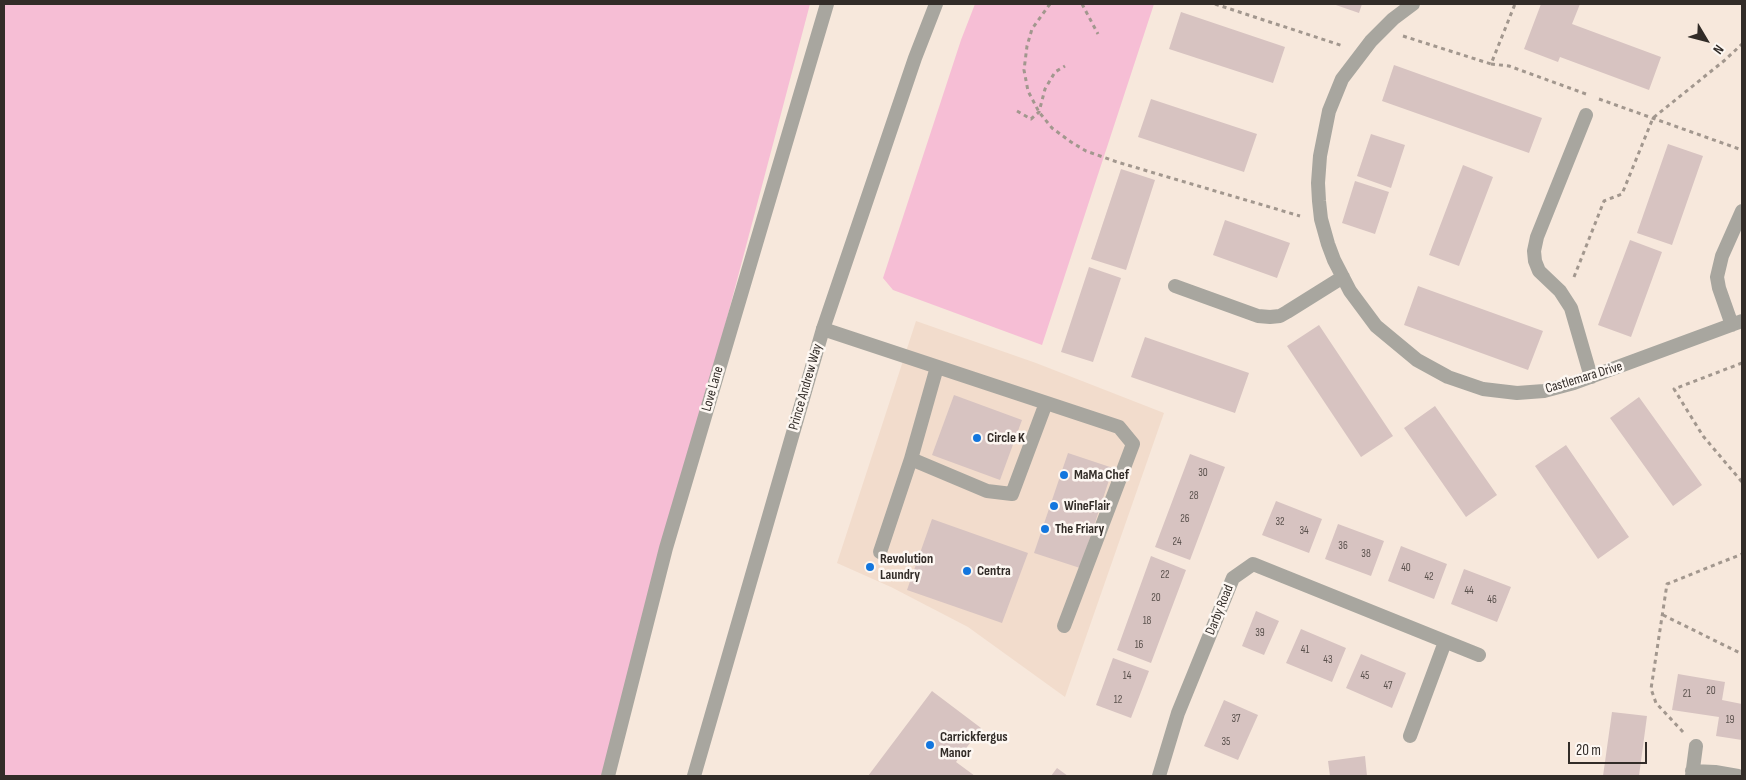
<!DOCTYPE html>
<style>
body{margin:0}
#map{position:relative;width:1746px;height:780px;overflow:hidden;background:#f7e8dc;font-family:"Sofia Sans Condensed",sans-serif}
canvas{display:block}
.frame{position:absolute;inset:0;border:5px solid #322c28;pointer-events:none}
.north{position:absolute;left:1681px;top:15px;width:50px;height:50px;-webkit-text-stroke:4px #fdf7f2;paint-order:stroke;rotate:127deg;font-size:14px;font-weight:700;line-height:20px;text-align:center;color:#322c28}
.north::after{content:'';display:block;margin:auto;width:18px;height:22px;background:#322c28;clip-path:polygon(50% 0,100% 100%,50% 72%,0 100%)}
.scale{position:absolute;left:1568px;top:742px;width:79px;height:22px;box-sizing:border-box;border:2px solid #322c28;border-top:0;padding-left:6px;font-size:15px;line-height:18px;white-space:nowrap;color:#322c28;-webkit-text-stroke:4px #fdf7f2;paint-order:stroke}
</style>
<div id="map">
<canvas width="1746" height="780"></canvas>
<div class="frame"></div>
<div class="north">N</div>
<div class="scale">20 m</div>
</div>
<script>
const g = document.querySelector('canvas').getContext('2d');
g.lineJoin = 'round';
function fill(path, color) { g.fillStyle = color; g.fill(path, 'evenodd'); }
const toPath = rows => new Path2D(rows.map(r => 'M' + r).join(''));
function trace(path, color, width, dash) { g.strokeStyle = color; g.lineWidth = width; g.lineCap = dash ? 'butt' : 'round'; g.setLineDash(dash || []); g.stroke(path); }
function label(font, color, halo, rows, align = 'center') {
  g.font = font + ' "Sofia Sans Condensed",sans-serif'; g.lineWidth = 5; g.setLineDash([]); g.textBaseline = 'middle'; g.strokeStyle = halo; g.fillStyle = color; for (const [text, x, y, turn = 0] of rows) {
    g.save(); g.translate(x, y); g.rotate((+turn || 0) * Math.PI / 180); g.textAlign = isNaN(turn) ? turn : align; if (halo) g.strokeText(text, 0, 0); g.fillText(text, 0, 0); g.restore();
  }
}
fill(toPath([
 [916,321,1036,363,1164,413,1065,697,968,627,891,587,837,563]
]), '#f2dccc');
fill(toPath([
 [4,4,810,4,606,776,4,776],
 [975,4,1154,4,1042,345,893,290,883,278,961,40]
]), '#f6bed5');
fill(toPath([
 [1333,4,1362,4,1359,13],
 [1541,4,1580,4,1572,24,1661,57,1649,90,1560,57,1558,62,1524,49],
 [1181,12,1285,47,1273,83,1169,49],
 [1394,65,1542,118,1529,153,1382,101],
 [1151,99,1257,134,1244,172,1138,137],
 [1371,134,1405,145,1391,188,1357,176],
 [1668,144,1703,156,1672,245,1637,233],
 [1463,165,1493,177,1459,266,1429,255],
 [1121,169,1155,180,1126,270,1091,259],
 [1355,181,1389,192,1375,234,1342,223],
 [1225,220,1290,243,1277,278,1213,255],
 [1630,240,1662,252,1631,337,1598,325],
 [1089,267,1121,278,1093,362,1061,352],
 [1418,286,1543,331,1528,370,1404,325],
 [1319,325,1393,436,1361,457,1287,346],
 [1145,337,1249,373,1235,413,1131,377],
 [954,395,1022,420,1000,480,932,455],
 [1639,397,1702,485,1673,506,1610,418],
 [1435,406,1497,495,1466,517,1404,428],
 [1566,445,1629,537,1598,559,1535,466],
 [1068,453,1113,468,1080,568,1034,553],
 [1190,454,1225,467,1190,560,1155,547],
 [1276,501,1322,519,1309,553,1262,535],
 [932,519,1028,553,1002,623,907,590],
 [1338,524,1384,541,1371,576,1325,559],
 [1401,546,1447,564,1434,599,1388,581],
 [1151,556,1186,570,1151,663,1117,650],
 [1464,569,1511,587,1497,622,1451,604],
 [1256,611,1279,621,1264,655,1242,646],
 [1301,629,1346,648,1332,682,1286,663],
 [1361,654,1406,673,1392,708,1346,688],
 [1113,658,1149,671,1131,718,1096,705],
 [1678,674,1725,682,1722,700,1742,704,1742,740,1716,736,1719,717,1672,710],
 [932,691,981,728,956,762,975,776,868,776],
 [1224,700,1258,715,1238,760,1204,746],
 [1612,712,1647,716,1639,776,1603,776],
 [1365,756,1367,776,1330,776,1328,761],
 [1057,768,1068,776,1051,776]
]), '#d7c3c1');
trace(toPath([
 [1050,4,1032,29,1027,46,1024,70,1028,91,1039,112,1052,128,1071,142,1086,151,1117,162,1300,216],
 [1082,4,1098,34],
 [1215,4,1343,46],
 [1403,36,1491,64,1515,4],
 [1491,64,1509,66,1586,94],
 [1599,99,1742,150],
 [1017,111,1031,119,1039,112,1045,89,1055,72,1065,66],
 [1574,277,1604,201,1622,194,1653,118,1725,60,1742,44],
 [1742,363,1674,389,1703,436,1742,482],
 [1663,615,1742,654],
 [1683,732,1656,703,1651,689,1667,584,1742,554]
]), '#a2978e', 3, [4, 4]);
trace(toPath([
 [823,329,1119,427,1133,444,1064,626],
 [937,367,911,459,987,491,1012,494,1046,403],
 [880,552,911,459]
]), '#a8a69f', 14);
trace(toPath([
 [1413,4,1393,19,1371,41,1342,79,1329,111,1320,156,1318,183,1319,201,1321,219,1328,244,1334,260,1350,291,1376,326,1417,360,1448,377,1483,389,1517,393,1544,391,1574,383,1742,321],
 [1586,115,1537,237,1534,251,1535,261,1539,271,1560,291,1571,308,1591,377],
 [1175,286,1258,316,1270,317,1280,316,1287,312,1343,277],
 [1732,325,1719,288,1717,277,1722,256,1742,211],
 [1410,736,1445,642],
 [1692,771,1715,772,1738,776],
 [608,776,666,548,827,4],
 [1159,776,1178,713,1233,578,1253,564,1479,655],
 [1692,776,1696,746]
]), '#a8a69f', 14);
trace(toPath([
 [694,776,823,329,915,58,936,4]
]), '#a8a69f', 14);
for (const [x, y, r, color] of [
 [977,438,5,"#1376de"],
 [1064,475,5,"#1376de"],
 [1054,506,5,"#1376de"],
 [1045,529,5,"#1376de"],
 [870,567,5,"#1376de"],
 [967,571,5,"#1376de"],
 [930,745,5,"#1376de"]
]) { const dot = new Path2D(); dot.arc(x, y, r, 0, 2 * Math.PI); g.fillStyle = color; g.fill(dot); trace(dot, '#fdf7f2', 2); }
label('11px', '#5b524e', null, [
 ["30",1203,473],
 ["28",1194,496],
 ["26",1185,519],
 ["32",1280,522],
 ["34",1304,531],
 ["24",1177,542],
 ["36",1343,546],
 ["38",1366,554],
 ["40",1406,568],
 ["22",1165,575],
 ["42",1429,577],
 ["44",1469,591],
 ["20",1156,598],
 ["46",1492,600],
 ["18",1147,621],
 ["39",1260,633],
 ["16",1139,645],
 ["41",1305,650],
 ["43",1328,660],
 ["14",1127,676],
 ["45",1365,676],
 ["47",1388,686],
 ["20",1711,691],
 ["21",1687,694],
 ["12",1118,700],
 ["37",1236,719],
 ["19",1730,720],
 ["35",1226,742]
]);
label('14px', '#322c28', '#fdf7f2', [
 ["Castlemara Drive",1584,378,-17],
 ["Prince Andrew Way",806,387,-74],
 ["Love Lane",713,389,-74],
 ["Darby Road",1220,610,-68]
]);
label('bold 14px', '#322c28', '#fdf7f2', [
 ["Circle K",987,438],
 ["MaMa Chef",1074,475],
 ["WineFlair",1064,506],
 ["The Friary",1055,529],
 ["Revolution",880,559],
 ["Laundry",880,575],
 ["Centra",977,571],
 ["Carrickfergus",940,737],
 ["Manor",940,753]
], 'left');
</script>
